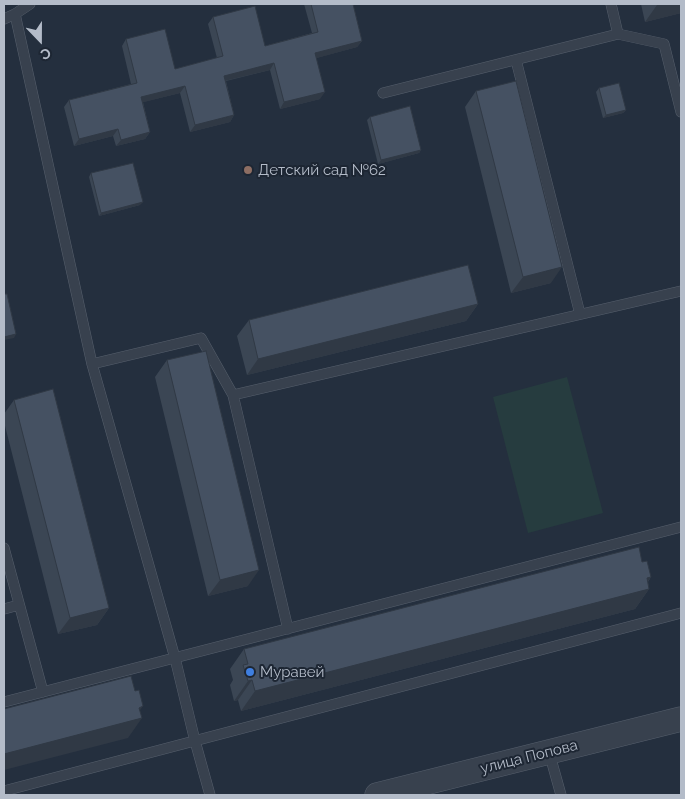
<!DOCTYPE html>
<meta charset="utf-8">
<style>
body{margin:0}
#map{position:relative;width:685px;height:799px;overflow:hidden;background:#242f3e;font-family:Raleway,sans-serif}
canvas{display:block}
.frame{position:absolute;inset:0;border:5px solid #b4bcc9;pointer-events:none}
.north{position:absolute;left:15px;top:15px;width:50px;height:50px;-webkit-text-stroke:4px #1d2633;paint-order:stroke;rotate:158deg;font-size:14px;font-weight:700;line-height:20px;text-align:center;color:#b4bcc9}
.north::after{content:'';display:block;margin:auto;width:18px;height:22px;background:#b4bcc9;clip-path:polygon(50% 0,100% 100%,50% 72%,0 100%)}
</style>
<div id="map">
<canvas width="685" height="799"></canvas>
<div class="frame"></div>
<div class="north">С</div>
</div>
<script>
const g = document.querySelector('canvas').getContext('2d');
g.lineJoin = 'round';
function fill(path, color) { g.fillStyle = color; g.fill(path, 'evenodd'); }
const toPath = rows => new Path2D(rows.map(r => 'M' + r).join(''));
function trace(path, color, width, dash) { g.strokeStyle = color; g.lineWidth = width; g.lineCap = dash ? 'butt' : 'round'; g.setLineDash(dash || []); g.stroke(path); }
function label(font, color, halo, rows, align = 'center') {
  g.font = font + ' Raleway,sans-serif'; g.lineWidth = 4; g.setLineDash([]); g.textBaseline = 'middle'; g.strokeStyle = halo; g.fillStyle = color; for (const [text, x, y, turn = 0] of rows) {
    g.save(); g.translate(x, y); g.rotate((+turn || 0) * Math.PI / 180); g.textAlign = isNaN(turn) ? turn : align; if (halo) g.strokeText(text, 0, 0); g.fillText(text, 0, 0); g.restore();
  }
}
fill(toPath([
 [567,377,603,513,528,533,493,397]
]), '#263c3f');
const service = toPath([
 [611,4,618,34,664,44,681,112],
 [15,14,92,364,175,658,195,741,210,795],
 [4,19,15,14,30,4],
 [516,60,580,314],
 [383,93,618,34],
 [92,364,201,338,233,395],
 [4,548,43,692],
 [4,609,19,605],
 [288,629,233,395,681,291],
 [4,702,681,527],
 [549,752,561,795],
 [4,791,681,613]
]);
const tertiary = toPath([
 [377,795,681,719]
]);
trace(service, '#565f6c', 11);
trace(tertiary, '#565f6c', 25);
trace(service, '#38414e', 10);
trace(tertiary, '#38414e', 24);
fill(toPath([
 [304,4,353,4,362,41,357,47,316,58,320,99,280,109,270,70,226,81,234,115,230,122,190,132,180,93,143,102,150,132,145,139,116,146,113,136,74,146,64,107,69,100,131,84,122,46,126,39,175,69,217,58,208,24,213,17,265,46,312,33],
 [641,4,681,4,681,13,645,22],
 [599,88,626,110,623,113,603,118,596,92],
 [476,91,551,283,511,293,465,107],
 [370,117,421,150,419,153,378,164,367,120],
 [91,173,140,205,99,216,89,177],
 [478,304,466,321,247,375,237,336,249,320],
 [167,360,248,586,208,596,155,377],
 [14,400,109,608,97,625,58,634,4,422,4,414],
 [642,562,651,577,648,582,649,589,635,609,241,711,238,700,234,701,230,685,233,680,230,669,244,649]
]), '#3b4654');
fill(toPath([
 [663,4,681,4,681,13,645,22,657,5],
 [362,41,357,47,310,60,315,53],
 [274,63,270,70,220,82,224,76],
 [185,86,180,93,136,104,141,97],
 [325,92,320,99,280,109,284,102],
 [626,110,623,113,603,118,606,115],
 [234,115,230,122,190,132,195,125],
 [118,129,113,136,74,146,79,139],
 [150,132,145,139,116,146,121,140],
 [421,150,419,153,378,164,381,160],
 [143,202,140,205,99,216,101,213],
 [562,267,551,283,511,293,523,277],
 [478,304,466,321,247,375,258,359],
 [16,334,14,338,4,340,4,337],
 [259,570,248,586,208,596,220,580],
 [651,577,641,591,649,589,635,609,241,711,255,691],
 [109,608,97,625,58,634,70,618],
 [252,680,238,700,234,701,248,681],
 [143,706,133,720,142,718,128,738,4,770,4,754]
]), '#303945');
const building = toPath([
 [311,4,353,4,362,41,315,53,325,92,284,102,274,63,224,76,234,115,195,125,185,86,141,97,150,132,121,140,118,129,79,139,69,100,137,83,126,39,165,29,175,69,223,56,213,17,255,6,265,46,318,32,311,4],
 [516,81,562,267,523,277,476,91,516,81],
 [619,83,626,110,606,115,599,88,619,83],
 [410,106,421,150,381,160,370,117,410,106],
 [133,163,143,202,101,213,91,173,133,163],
 [468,265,478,304,258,359,249,320,468,265],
 [4,294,7,294,16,334,4,337,4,294],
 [206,351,259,570,220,580,167,360,206,351],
 [53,389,109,608,70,618,14,400,53,389],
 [639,547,642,562,647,561,651,577,647,578,649,589,255,691,252,680,248,681,243,665,248,664,244,649,639,547],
 [131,676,135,691,139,690,143,706,139,708,142,718,4,754,4,709,131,676]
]);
fill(building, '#455162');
trace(building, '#303945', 1);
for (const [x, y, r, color] of [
 [248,170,5,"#8d6e63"],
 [250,672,5,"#3f7fe0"]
]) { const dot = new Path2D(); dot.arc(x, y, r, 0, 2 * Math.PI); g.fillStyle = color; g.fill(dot); trace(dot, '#1d2633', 2); }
label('15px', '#b4bcc9', '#1d2633', [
 ["Детский сад №62",258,170],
 ["Муравей",260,672]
], 'left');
label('15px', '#b4bcc9', '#1d2633', [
 ["улица Попова",529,757,-14]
]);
</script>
